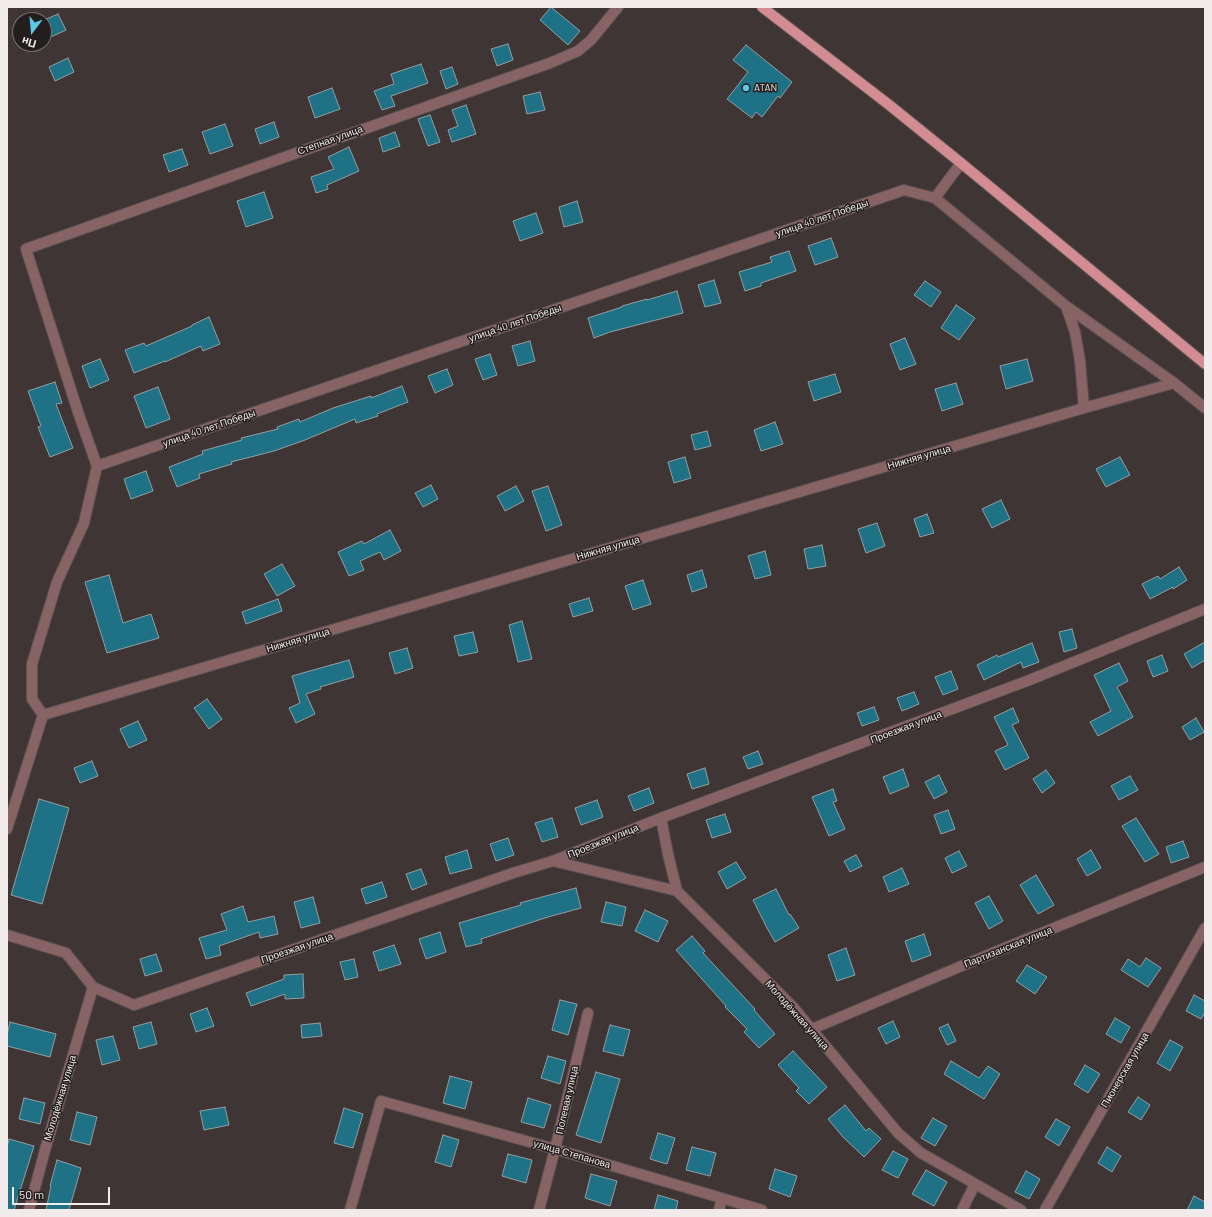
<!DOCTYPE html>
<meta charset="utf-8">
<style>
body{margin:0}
#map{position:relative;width:1212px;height:1217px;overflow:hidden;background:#403535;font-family:Barlow,sans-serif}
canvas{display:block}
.frame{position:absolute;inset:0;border:8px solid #f2ebeb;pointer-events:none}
.north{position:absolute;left:12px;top:12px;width:40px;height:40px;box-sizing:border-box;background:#231e1e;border:1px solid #767070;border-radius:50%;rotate:196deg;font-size:11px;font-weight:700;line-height:16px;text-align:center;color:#f2ebeb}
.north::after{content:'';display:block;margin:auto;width:14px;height:18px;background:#5ac8e5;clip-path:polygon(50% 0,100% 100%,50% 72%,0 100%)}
.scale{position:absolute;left:12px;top:1187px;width:98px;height:18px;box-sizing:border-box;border:2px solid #f2ebeb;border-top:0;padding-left:5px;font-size:12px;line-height:14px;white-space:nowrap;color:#f2ebeb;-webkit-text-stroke:3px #231e1e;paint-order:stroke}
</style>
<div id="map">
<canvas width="1212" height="1217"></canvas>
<div class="frame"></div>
<div class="north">Пн</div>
<div class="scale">50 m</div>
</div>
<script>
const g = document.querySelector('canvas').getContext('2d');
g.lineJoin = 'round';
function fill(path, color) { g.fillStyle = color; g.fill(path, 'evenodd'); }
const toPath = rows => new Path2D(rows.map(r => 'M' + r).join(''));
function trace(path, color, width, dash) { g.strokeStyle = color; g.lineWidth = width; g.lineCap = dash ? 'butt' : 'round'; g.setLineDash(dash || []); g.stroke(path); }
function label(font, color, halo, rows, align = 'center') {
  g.font = font + ' Barlow,sans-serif'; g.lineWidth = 3; g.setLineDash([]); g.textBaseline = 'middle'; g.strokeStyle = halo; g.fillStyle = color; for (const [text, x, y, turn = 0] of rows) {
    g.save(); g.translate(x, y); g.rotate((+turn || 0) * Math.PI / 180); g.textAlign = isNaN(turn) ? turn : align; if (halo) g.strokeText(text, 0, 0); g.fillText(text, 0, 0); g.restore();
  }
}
const building = toPath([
 [551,7,580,31,568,45,540,20,551,7],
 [58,14,66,30,44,40,44,20,58,14],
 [508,44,513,60,497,66,491,49,508,44],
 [746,45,792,82,780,98,778,96,762,117,756,112,752,118,727,99,748,72,733,60,746,45],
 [68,58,74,72,55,81,49,67,68,58],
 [421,64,428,83,391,96,395,106,382,110,374,91,394,84,391,74,421,64],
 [452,67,458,84,446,89,440,71,452,67],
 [332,88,340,109,315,118,308,97,332,88],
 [540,92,545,110,527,114,523,96,540,92],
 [466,105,476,134,452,142,448,130,458,126,452,110,466,105],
 [430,115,440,142,428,146,418,119,430,115],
 [274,122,279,137,260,144,255,129,274,122],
 [225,124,233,146,210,154,202,132,225,124],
 [395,132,400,146,383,152,379,138,395,132],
 [349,147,359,171,327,185,328,189,316,193,311,177,334,169,328,157,349,147],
 [182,149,188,165,169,172,163,155,182,149],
 [264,192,273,218,246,227,237,201,264,192],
 [577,201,583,222,564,227,559,207,577,201],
 [536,213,543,233,520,241,513,221,536,213],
 [831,238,838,257,815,265,808,246,831,238],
 [789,251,796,271,761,283,761,286,745,291,739,272,772,262,770,257,789,251],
 [714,280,721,303,705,307,698,285,714,280],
 [925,281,941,292,931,307,914,295,925,281],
 [677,291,683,313,610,332,594,338,588,318,622,307,622,306,647,299,647,300,677,291],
 [956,305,975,318,959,340,941,328,956,305],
 [209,317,220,344,203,351,201,346,165,362,165,361,134,373,125,350,144,343,146,346,192,326,192,325,209,317],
 [905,338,916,364,900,370,890,344,905,338],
 [530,341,535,361,518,366,512,346,530,341],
 [490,354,497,375,483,380,475,359,490,354],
 [100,359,109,380,90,388,82,366,100,359],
 [1027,359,1033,381,1006,389,1000,366,1027,359],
 [447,369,453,385,435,393,428,376,447,369],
 [835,374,841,392,814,401,808,382,835,374],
 [55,382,62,403,56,404,73,448,50,457,38,427,41,426,28,391,55,382],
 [956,383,963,404,942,411,935,389,956,383],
 [402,386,408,402,377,414,378,416,356,423,355,419,305,440,274,451,231,462,232,464,199,474,200,478,177,487,169,467,203,454,202,451,242,440,241,438,278,429,277,427,299,419,300,422,333,408,371,396,371,398,402,386],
 [158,387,170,419,146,428,134,396,158,387],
 [775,422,783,444,761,451,754,430,775,422],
 [707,431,711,446,695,450,691,435,707,431],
 [685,457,691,478,674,483,668,462,685,457],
 [1120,457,1130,475,1106,487,1096,469,1120,457],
 [146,471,153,491,131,499,124,479,146,471],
 [431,485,438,499,423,507,415,493,431,485],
 [516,486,524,501,505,511,497,496,516,486],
 [548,486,562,525,546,531,532,491,548,486],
 [1001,500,1010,519,992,528,982,509,1001,500],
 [927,514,934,533,920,537,914,519,927,514],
 [877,523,885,546,866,553,858,529,877,523],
 [390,530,401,551,384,560,380,552,360,561,364,570,349,576,338,552,362,541,364,544,390,530],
 [822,545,826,566,808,569,804,549,822,545],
 [765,551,771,575,755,579,748,556,765,551],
 [282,564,295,586,277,596,264,574,282,564],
 [1179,567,1187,580,1173,589,1173,587,1150,599,1142,584,1158,576,1160,579,1179,567],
 [702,570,707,587,692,592,687,575,702,570],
 [109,575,123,623,151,614,159,638,107,653,85,582,109,575],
 [643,580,651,604,633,610,625,586,643,580],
 [589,598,593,611,573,617,569,604,589,598],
 [278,599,282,611,246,624,242,612,278,599],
 [522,621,532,659,518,662,509,625,522,621],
 [1072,629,1077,648,1064,652,1059,632,1072,629],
 [473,632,478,652,459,656,454,636,473,632],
 [1205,642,1205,660,1192,668,1184,654,1205,642],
 [1032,643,1039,662,1023,668,1021,662,984,680,977,665,997,655,998,657,1032,643],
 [407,648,413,668,395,674,389,653,407,648],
 [1162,655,1168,671,1153,677,1147,661,1162,655],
 [349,660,354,677,320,687,321,689,306,694,315,714,296,723,289,708,300,703,292,676,349,660],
 [1119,663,1128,681,1117,687,1133,717,1098,736,1090,722,1111,711,1094,675,1119,663],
 [951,671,958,689,943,695,935,677,951,671],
 [914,692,919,704,902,711,897,698,914,692],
 [207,699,222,719,209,729,194,708,207,699],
 [874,707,879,720,862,726,857,713,874,707],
 [1013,708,1019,722,1012,725,1029,758,1005,770,995,751,1008,745,994,717,1013,708],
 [1196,718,1204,732,1190,740,1182,727,1196,718],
 [138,721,147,740,129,748,120,729,138,721],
 [758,751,763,764,748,769,743,757,758,751],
 [92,761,98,776,80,783,74,768,92,761],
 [705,768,709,784,692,789,687,774,705,768],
 [903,769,909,786,890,794,883,777,903,769],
 [1046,770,1055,783,1042,793,1033,779,1046,770],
 [939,775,947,792,934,799,925,782,939,775],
 [1130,776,1138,790,1119,800,1111,786,1130,776],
 [649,788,654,803,634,811,628,796,649,788],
 [833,789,837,801,833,802,845,829,829,836,812,797,833,789],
 [39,799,69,808,42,904,11,895,39,799],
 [597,800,603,817,581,825,575,808,597,800],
 [948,810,955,829,941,834,934,815,948,810],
 [725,814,731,832,712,838,706,820,725,814],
 [552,818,558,837,542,842,535,823,552,818],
 [1136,818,1159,854,1145,862,1122,826,1136,818],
 [508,838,514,855,496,861,490,844,508,838],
 [1183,841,1189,857,1171,863,1166,847,1183,841],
 [467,850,472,868,450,874,445,857,467,850],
 [1091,850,1101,868,1087,876,1077,859,1091,850],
 [959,851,967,866,952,873,945,858,959,851],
 [856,855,862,866,850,872,844,861,856,855],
 [736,862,746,878,727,889,718,872,736,862],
 [902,868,909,884,889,892,883,877,902,868],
 [421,869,427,884,412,890,406,874,421,869],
 [1036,875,1054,905,1038,914,1020,885,1036,875],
 [382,882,387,897,366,904,361,889,382,882],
 [576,888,581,908,548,917,481,939,482,943,466,947,459,923,521,905,520,903,542,897,576,888],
 [776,889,789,915,790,914,799,928,775,942,767,928,753,900,776,889],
 [989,896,1003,921,989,929,975,903,989,896],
 [313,897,320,923,301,928,294,902,313,897],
 [606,902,626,907,622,926,601,922,606,902],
 [243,906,248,922,274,916,278,934,260,938,259,932,219,946,221,955,206,959,199,938,227,930,221,914,243,906],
 [645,910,668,921,658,942,635,931,645,910],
 [440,932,446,952,426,959,419,939,440,932],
 [924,934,931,955,912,962,905,941,924,934],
 [692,936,705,951,703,953,755,1009,754,1010,775,1034,759,1048,744,1032,747,1029,725,1007,726,1006,676,950,692,936],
 [394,945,401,964,379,971,373,952,394,945],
 [846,948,855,975,837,981,828,955,846,948],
 [156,954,162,971,145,976,140,959,156,954],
 [1146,958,1161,968,1148,987,1121,970,1128,959,1140,967,1146,958],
 [354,959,358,977,345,980,340,962,354,959],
 [1027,965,1047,977,1035,994,1016,981,1027,965],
 [303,974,304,998,285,999,285,994,251,1006,246,993,284,979,284,975,303,974],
 [1194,995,1205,1001,1205,1012,1201,1019,1186,1011,1194,995],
 [560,1000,577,1004,568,1035,552,1030,560,1000],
 [207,1008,214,1026,196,1032,190,1014,207,1008],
 [1115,1018,1130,1027,1121,1043,1106,1034,1115,1018],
 [893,1021,900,1037,886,1044,878,1028,893,1021],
 [10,1022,56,1034,50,1057,7,1046,7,1035,10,1022],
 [151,1022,157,1044,139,1049,133,1027,151,1022],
 [320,1023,322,1036,302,1038,301,1025,320,1023],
 [948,1024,956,1041,947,1045,939,1028,948,1024],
 [610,1025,630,1030,623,1056,603,1051,610,1025],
 [113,1036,120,1060,102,1065,96,1040,113,1036],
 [1170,1040,1183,1047,1170,1071,1157,1063,1170,1040],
 [793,1051,827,1087,809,1104,796,1091,799,1088,778,1065,793,1051],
 [548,1056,566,1061,560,1084,541,1078,548,1056],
 [951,1061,979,1078,988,1066,1000,1074,984,1099,944,1074,951,1061],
 [1085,1065,1100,1074,1088,1093,1074,1084,1085,1065],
 [596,1072,620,1079,601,1143,576,1135,596,1072],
 [450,1076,472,1082,465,1109,443,1103,450,1076],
 [1138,1097,1150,1105,1141,1120,1128,1112,1138,1097],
 [24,1098,45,1103,40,1124,19,1119,24,1098],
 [528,1098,551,1105,544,1128,521,1122,528,1098],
 [845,1105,866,1131,869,1128,881,1139,864,1157,843,1137,828,1119,845,1105],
 [225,1107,229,1125,204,1130,200,1111,225,1107],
 [344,1108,363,1114,353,1148,334,1143,344,1108],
 [77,1112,97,1117,90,1145,70,1140,77,1112],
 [933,1118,947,1126,935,1146,921,1138,933,1118],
 [1056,1119,1070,1127,1059,1146,1045,1137,1056,1119],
 [658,1133,675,1138,667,1164,650,1159,658,1133],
 [443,1135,459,1140,451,1167,435,1162,443,1135],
 [9,1139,34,1146,14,1210,7,1210,7,1147,9,1139],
 [692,1147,716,1153,710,1176,686,1170,692,1147],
 [1107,1147,1121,1156,1112,1172,1098,1163,1107,1147],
 [893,1151,908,1159,898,1178,882,1170,893,1151],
 [508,1154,532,1160,526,1183,502,1176,508,1154],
 [57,1160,81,1168,69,1210,46,1210,51,1186,50,1186,57,1160],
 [775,1169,797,1176,790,1197,769,1189,775,1169],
 [926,1170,947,1182,934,1206,912,1194,926,1170],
 [1026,1171,1040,1179,1029,1199,1015,1192,1026,1171],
 [591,1174,617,1181,610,1206,585,1198,591,1174],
 [658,1195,678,1201,676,1210,654,1210,658,1195],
 [1194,1196,1205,1202,1205,1210,1187,1210,1194,1196]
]);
fill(building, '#1f7185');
trace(building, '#929fa3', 1);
const street = toPath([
 [935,198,961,163],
 [1066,306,1075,332,1080,361,1084,408],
 [97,466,904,190,935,198,1066,306,1174,383,1205,408],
 [43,715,1084,408,1174,383],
 [661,818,668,854,677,891],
 [7,829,43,715,32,699,32,664,57,582,84,523,97,466,78,412,26,249,550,63,578,51,591,40,618,7],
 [553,861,677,891,793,1007,898,1133,921,1153,1021,1210],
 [7,935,66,953,93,987,134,1005,513,873,553,861,661,818,1027,681,1205,609],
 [812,1029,1002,949,1205,867],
 [29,1210,45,1150,93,987],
 [350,1210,381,1101,555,1149,762,1210],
 [539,1210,555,1149,588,1013],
 [719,1210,722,1198],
 [962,1210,975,1184],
 [1045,1210,1205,928]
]);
const primary = toPath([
 [762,7,888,104,961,163,1205,364]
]);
trace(street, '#5c5252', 12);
trace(primary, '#5c5252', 12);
trace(street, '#876366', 10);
trace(primary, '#d38c92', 10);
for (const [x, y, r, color] of [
 [746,88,4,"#5ac8e5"]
]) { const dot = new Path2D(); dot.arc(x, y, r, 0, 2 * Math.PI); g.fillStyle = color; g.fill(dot); trace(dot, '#231e1e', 1.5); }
label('10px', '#f2ebeb', '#231e1e', [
 ["ATAN",754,88]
], 'left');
label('10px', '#f2ebeb', '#231e1e', [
 ["Степная улица",330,140,-20],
 ["улица 40 лет Победы",822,218,-19],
 ["улица 40 лет Победы",515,323,-19],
 ["улица 40 лет Победы",209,428,-19],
 ["Нижняя улица",919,457,-16],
 ["Нижняя улица",608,548,-16],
 ["Нижняя улица",298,640,-16],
 ["Проезжая улица",906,727,-21],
 ["Проезжая улица",603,841,-22],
 ["Партизанская улица",1008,947,-22],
 ["Проезжая улица",297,948,-19],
 ["Молодёжная улица",797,1015,48],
 ["Пионерская улица",1125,1070,-60],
 ["Молодёжная улица",60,1098,-73],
 ["Полевая улица",567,1100,-77],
 ["улица Степанова",572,1154,16]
]);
</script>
